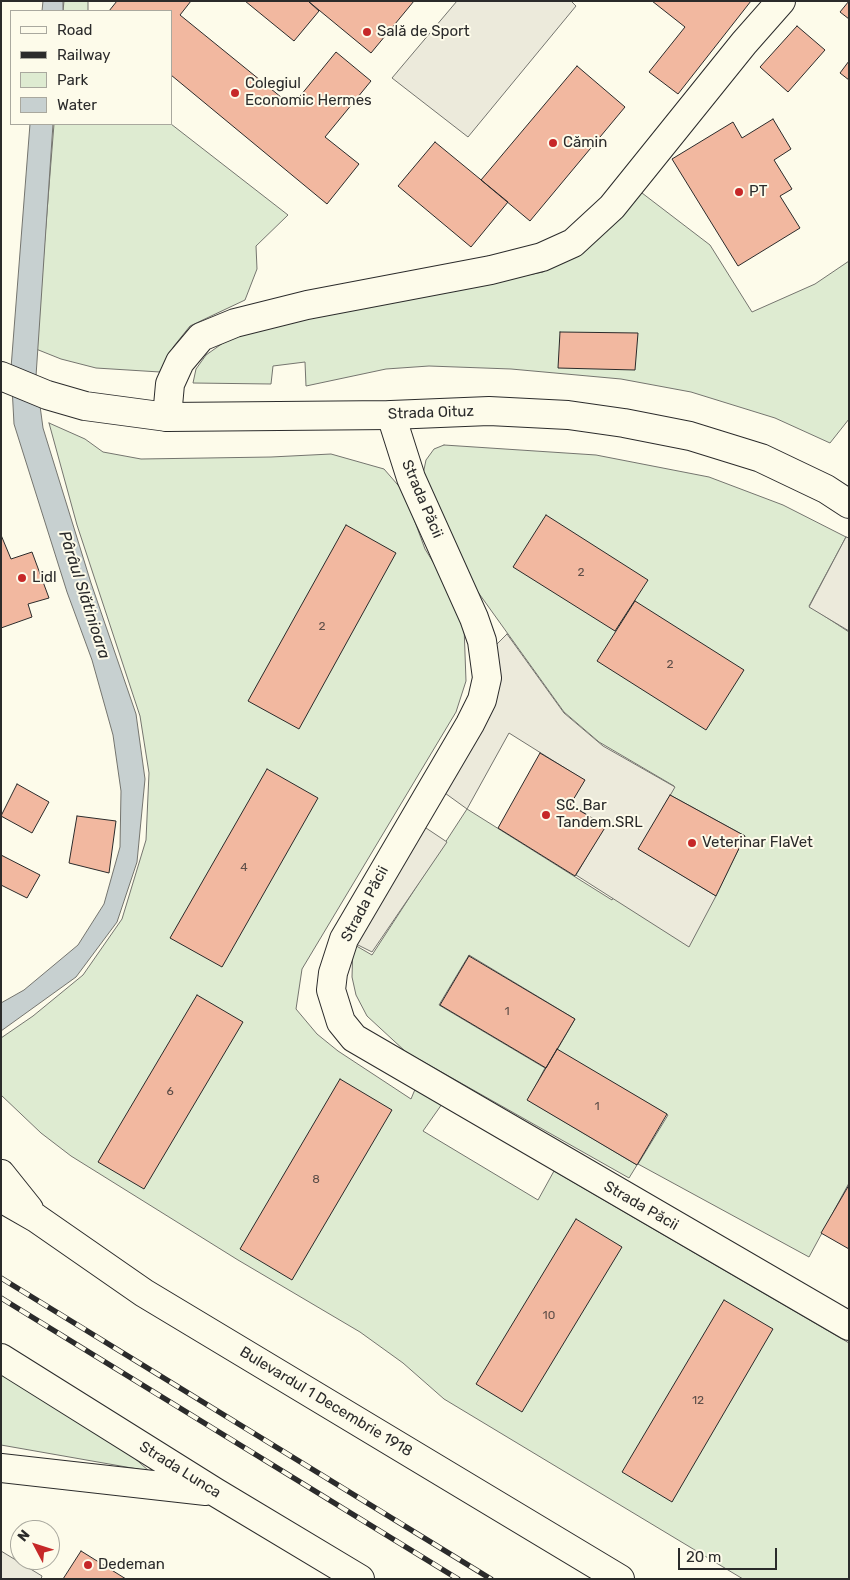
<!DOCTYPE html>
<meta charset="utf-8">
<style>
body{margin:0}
#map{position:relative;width:850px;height:1580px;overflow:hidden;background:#fdfbea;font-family:Rubik,sans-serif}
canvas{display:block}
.frame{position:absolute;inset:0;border:2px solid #2b2b2b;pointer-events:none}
.legend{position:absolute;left:10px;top:10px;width:162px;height:115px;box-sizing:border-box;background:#fdfbea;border:1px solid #a9a89e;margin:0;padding:6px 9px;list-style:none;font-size:15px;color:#2b2b2b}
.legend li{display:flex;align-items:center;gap:10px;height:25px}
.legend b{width:25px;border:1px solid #a9a89e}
.north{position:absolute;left:10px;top:1520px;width:50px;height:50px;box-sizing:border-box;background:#fdfbea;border:1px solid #a9a89e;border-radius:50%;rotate:310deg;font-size:14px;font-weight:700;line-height:20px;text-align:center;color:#2b2b2b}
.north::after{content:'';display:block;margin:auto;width:18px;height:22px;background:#c62828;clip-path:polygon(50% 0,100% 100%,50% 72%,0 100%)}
.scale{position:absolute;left:678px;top:1548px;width:99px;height:22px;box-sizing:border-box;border:2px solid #2b2b2b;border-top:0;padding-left:6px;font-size:15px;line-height:18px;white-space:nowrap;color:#2b2b2b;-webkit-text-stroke:4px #fdfbea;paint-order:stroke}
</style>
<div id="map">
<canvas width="850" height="1580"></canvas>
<div class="frame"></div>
<ul class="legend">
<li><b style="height:6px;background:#fdfbea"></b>Road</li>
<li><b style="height:6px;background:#2b2b2b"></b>Railway</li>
<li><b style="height:14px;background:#deebd1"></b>Park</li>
<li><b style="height:14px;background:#c7d0d0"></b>Water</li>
</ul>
<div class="north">N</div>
<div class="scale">20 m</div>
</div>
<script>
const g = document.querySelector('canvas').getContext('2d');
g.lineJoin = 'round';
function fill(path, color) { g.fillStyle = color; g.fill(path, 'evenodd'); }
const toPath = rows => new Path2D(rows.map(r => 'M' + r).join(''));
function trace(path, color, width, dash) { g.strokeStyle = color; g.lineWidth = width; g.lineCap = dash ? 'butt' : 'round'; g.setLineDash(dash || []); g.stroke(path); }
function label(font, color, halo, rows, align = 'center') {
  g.font = font + ' Rubik,sans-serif'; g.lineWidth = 4; g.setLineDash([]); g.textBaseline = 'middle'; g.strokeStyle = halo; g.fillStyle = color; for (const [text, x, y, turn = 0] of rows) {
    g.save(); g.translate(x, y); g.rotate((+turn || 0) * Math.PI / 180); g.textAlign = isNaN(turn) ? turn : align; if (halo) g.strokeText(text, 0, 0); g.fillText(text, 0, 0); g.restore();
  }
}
const green = toPath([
 [64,1,88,1,88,11,63,11,64,1],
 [54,124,171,124,288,215,256,246,257,269,245,300,190,326,174,346,160,372,96,368,61,359,36,349,54,124],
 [642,193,710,245,752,312,815,284,849,261,849,419,830,443,775,418,691,392,621,379,511,369,429,366,386,369,306,386,305,362,273,366,271,384,193,383,196,369,206,355,223,343,251,329,543,272,588,245,642,193],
 [49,423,85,439,103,452,141,459,271,457,331,454,384,469,404,492,425,549,451,591,464,626,466,681,456,712,302,969,296,1009,317,1034,338,1051,411,1099,416,1087,442,1104,423,1131,538,1200,554,1171,849,1343,849,1579,743,1579,444,1399,403,1363,360,1332,238,1260,71,1156,41,1133,1,1095,1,1038,33,1016,83,975,122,919,146,840,149,773,140,716,77,525,49,423],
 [444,445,596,455,709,477,783,505,846,537,809,606,849,632,849,1183,809,1257,638,1164,668,1115,557,1050,575,1019,469,955,439,1005,545,1068,528,1100,637,1165,629,1178,406,1052,367,1016,356,995,352,977,353,944,372,955,467,809,612,900,638,849,716,895,745,836,670,795,674,786,599,742,564,712,470,581,422,479,426,460,434,449,444,445],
 [1,1370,122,1447,149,1471,1,1445,1,1370]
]);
fill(green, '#deebd1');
trace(green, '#74746e', 1);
const parking = toPath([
 [457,1,571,1,576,6,468,137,392,78,457,1],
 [846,537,849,538,849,631,809,607,846,537],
 [507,634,564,713,603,746,675,787,639,849,716,896,689,947,576,875,605,826,570,804,584,780,509,733,467,809,438,788,493,648,507,634],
 [423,826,447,842,372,952,350,941,423,826],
 [1,1551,42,1576,41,1579,1,1579,1,1551]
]);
fill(parking, '#eceadb');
trace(parking, '#74746e', 1);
const water = toPath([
 [43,1,63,1,63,11,42,11,43,1],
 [30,124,53,124,36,376,43,428,91,583,136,714,145,779,137,862,117,922,76,977,1,1031,1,1003,24,990,78,945,104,904,120,847,121,791,113,735,92,660,67,592,14,424,11,368,30,124]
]);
fill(water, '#c7d0d0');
trace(water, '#74746e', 1);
const building = toPath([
 [117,1,191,1,180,15,292,106,336,52,371,81,325,137,359,164,327,204,171,75,171,11,109,11,117,1],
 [245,1,308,1,319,11,294,41,245,1],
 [308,1,414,1,371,53,308,1],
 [652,1,751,1,678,94,649,72,685,27,652,1],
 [849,1,849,19,840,12,849,1],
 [797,26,825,50,788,92,760,67,797,26],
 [849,61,849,80,840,73,849,61],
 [577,66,625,107,530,221,481,180,577,66],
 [773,119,791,149,774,160,792,189,780,196,800,228,738,266,672,159,733,122,742,138,773,119],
 [435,142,508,202,471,247,398,186,435,142],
 [560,332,638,333,635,370,558,368,560,332],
 [546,515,648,580,615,631,513,567,546,515],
 [346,525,396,553,299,729,248,701,346,525],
 [1,535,11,559,32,552,49,598,28,604,32,617,1,628,1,535],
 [635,601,744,670,706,730,597,661,635,601],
 [540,753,585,780,570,805,606,826,575,876,498,828,540,753],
 [267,769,318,798,222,967,170,938,267,769],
 [17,784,49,802,32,833,1,816,17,784],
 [670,795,745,836,716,896,638,849,670,795],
 [77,816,116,821,109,873,69,863,77,816],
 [1,855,40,875,27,898,1,885,1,855],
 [469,956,575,1019,546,1068,440,1005,469,956],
 [197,995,243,1022,144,1189,98,1162,197,995],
 [557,1049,667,1114,637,1165,527,1100,557,1049],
 [340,1079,392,1110,292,1280,240,1249,340,1079],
 [849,1185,849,1249,821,1233,849,1185],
 [576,1219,622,1247,522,1412,476,1384,576,1219],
 [724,1300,773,1329,672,1502,622,1472,724,1300],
 [81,1551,126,1579,63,1579,81,1551]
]);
fill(building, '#f2b8a0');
trace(building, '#2b2b2b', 1);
const street = toPath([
 [391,415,411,478,474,618,482,641,487,678,482,700,470,724,344,939,333,973,331,990,341,1022,354,1038,849,1326],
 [167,417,170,384,180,362,201,337,235,323,307,305,491,270,542,257,573,243,612,207,744,43,781,1],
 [1,1358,215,1492,360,1579],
 [1,1468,206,1491]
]);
const secondary = toPath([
 [1,376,47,395,85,406,167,417,391,415,489,411,568,415,624,423,690,436,761,458,826,489,849,504]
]);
const primary = toPath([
 [1,1174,29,1209],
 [1,1198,36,1218,144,1293,620,1579]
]);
trace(street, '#2b2b2b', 30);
trace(secondary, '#2b2b2b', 30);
trace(primary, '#2b2b2b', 30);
trace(street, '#fdfbea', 28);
trace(secondary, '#fdfbea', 28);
trace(primary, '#fdfbea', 28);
const rail = toPath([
 [1,1278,491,1579],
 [1,1298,458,1579]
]);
trace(rail, '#2b2b2b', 5.5);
trace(rail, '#fdfbea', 4, [11]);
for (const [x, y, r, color] of [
 [367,32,5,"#c62828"],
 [235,93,5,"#c62828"],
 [553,143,5,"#c62828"],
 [739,192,5,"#c62828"],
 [22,578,5,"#c62828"],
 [546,815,5,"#c62828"],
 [692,843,5,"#c62828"],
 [88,1565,5,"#c62828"]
]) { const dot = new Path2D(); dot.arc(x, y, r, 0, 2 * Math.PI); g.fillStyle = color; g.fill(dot); trace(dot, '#fdfbea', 2); }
label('12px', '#5d4e48', null, [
 ["2",581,573],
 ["2",322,627],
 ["2",670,665],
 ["4",244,868],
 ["1",507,1012],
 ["6",170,1092],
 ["1",597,1107],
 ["8",316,1180],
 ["10",549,1316],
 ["12",698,1401]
]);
label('15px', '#2b2b2b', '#fdfbea', [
 ["Sală de Sport",377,32],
 ["Colegiul",245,84],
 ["Economic Hermes",245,101],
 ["Cămin",563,143],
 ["PT",749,192],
 ["Lidl",32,578],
 ["SC. Bar",556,806],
 ["Tandem.SRL",556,823],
 ["Veterinar FlaVet",702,843],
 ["Dedeman",98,1565]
], 'left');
label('15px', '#2b2b2b', '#fdfbea', [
 ["Strada Oituz",431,413,-2],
 ["Strada Păcii",422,499,67],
 ["Strada Păcii",365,904,-62],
 ["Strada Păcii",641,1206,30],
 ["Bulevardul 1 Decembrie 1918",326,1402,31],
 ["Strada Lunca",180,1470,32]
]);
label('italic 16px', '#2b2b2b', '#fdfbea', [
 ["Pârâul Slătinioara",84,595,72]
]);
</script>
